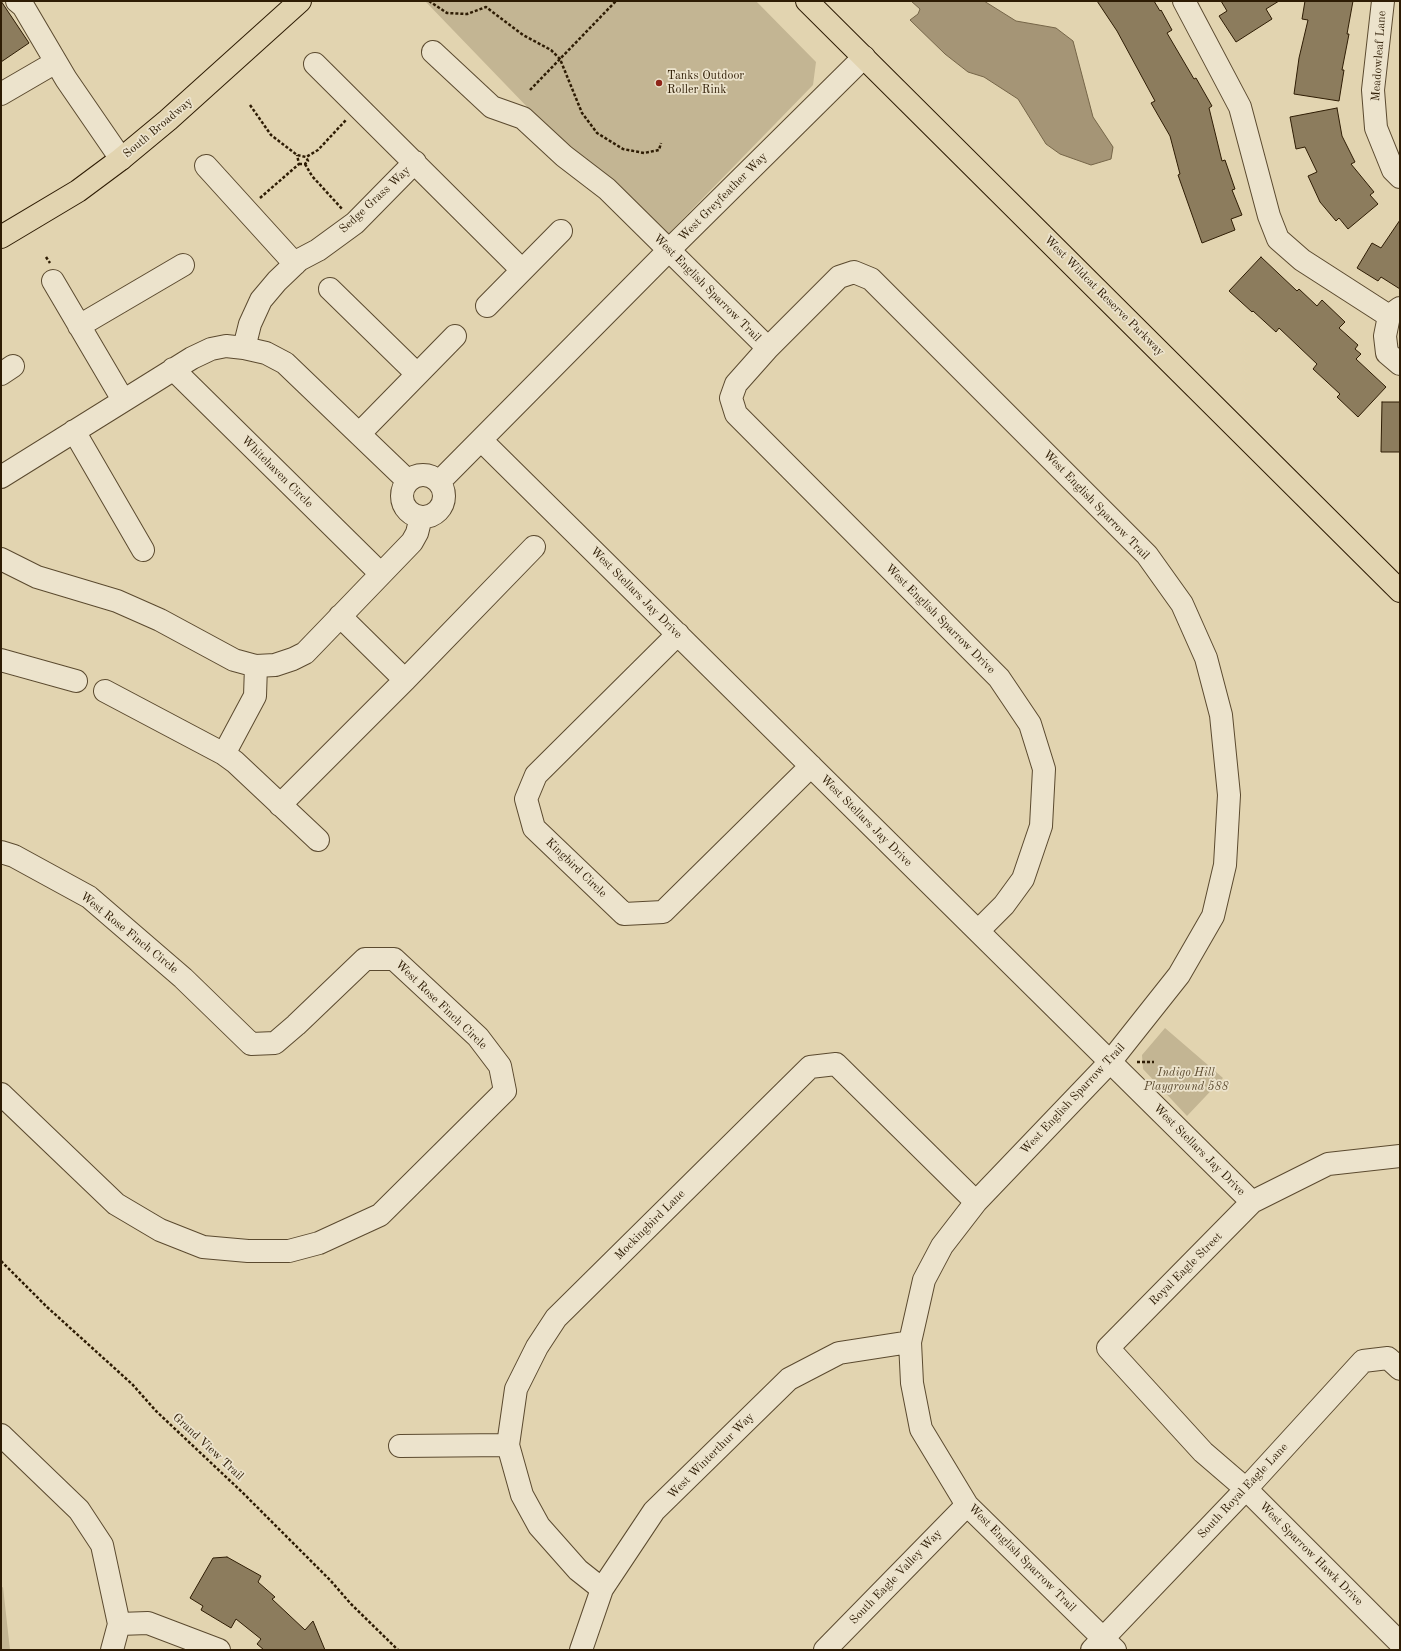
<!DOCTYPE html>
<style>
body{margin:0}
#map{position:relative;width:1401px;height:1651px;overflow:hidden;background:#e2d4b0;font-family:"Old Standard TT",serif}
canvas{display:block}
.frame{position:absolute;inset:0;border:2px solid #2e1c04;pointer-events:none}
</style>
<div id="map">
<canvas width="1401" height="1651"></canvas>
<div class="frame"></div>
</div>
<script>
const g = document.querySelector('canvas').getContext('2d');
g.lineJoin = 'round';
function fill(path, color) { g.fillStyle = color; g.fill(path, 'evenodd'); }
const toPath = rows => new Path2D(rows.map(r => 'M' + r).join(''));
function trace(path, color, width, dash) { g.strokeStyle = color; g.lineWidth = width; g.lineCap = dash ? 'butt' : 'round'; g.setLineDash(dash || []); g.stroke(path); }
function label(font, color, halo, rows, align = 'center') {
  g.font = font + ' "Old Standard TT",serif'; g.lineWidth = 3.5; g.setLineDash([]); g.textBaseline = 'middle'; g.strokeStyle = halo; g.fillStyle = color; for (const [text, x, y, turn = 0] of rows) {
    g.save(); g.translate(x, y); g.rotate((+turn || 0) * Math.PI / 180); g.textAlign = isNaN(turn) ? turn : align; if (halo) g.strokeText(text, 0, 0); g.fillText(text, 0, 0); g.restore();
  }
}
fill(toPath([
 [425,1,756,1,816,62,813,85,667,235,559,140],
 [1165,1028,1223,1078,1187,1116,1143,1069,1142,1055],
 [3,1587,10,1650,1,1650,1,1588]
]), '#c3b593');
const water = toPath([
 [911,1,984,1,1016,21,1056,28,1073,41,1093,117,1113,147,1111,159,1091,165,1060,154,1046,144,1018,99,984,77,968,72,945,54,910,20,918,14,920,9,911,1]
]);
fill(water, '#a59576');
trace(water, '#756548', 1);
const building = toPath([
 [1,1,29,43,1,62,1,1],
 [1097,1,1154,1,1160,11,1161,10,1172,30,1167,33,1194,79,1196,78,1212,106,1209,108,1222,161,1225,160,1235,189,1232,190,1242,215,1231,219,1235,230,1202,243,1178,175,1180,174,1170,136,1151,103,1155,101,1117,31,1097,1],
 [1221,1,1279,1,1266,9,1272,19,1236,42,1219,16,1227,11,1221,1],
 [1305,1,1353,1,1347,34,1349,34,1342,70,1344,70,1339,101,1294,94,1299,58,1308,20,1302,19,1305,1],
 [1337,108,1342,136,1355,162,1351,164,1374,192,1370,195,1378,204,1348,229,1339,218,1336,221,1320,202,1308,176,1317,172,1305,147,1296,149,1290,117,1337,108],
 [1400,220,1400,289,1381,277,1378,281,1357,268,1372,243,1381,248,1400,220],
 [1261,257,1297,291,1299,289,1317,306,1322,300,1345,322,1339,328,1358,345,1355,349,1361,354,1356,359,1386,387,1358,417,1337,397,1340,394,1313,369,1317,364,1279,328,1276,332,1253,311,1252,312,1229,291,1261,257],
 [1382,402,1400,402,1400,452,1381,452,1382,402],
 [227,1557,261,1576,258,1582,275,1597,272,1599,305,1630,313,1621,325,1650,264,1650,257,1644,261,1639,236,1619,231,1628,201,1610,203,1606,190,1598,213,1558,227,1557]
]);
fill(building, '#8c7c5d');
trace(building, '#2e1c04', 1);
const minor = toPath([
 [17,1,23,6,66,79,121,159],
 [1184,1,1240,107,1269,216,1278,239,1302,260,1389,316],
 [1383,1,1373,90,1376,128,1393,170,1400,177],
 [433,52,492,107,523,118,564,156,607,189,768,348],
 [315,64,522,270],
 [1,94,56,62],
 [206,166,295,264],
 [53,281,123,400],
 [330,289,417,374],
 [487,306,561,231],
 [1400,308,1389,316,1385,336,1387,353,1400,364],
 [79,326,183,265],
 [244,348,250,324,261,300,277,281,299,260,318,250,355,223,415,162],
 [173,369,381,574],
 [1,374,13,366],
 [74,431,143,550],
 [359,434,455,336],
 [481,440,1252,1202],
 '402 496a21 21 0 1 1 42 0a21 21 0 1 1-42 0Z',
 [1,477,192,358,211,349,226,346,244,348,266,353,285,363,408,481],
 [439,482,669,250,864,57],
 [1,559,37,577,117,601,160,620,234,660,256,666,275,665,293,659,305,653,412,542,417,533,421,517],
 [340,616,405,680],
 [678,634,536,775,526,799,534,828,624,914,663,912,811,766],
 [1,660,76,681],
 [105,691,224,754,235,762,318,840],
 [224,754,255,696,256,666],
 [280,805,405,680,534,547],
 [1,852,14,856,89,897,183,978,251,1044,275,1043,296,1025,365,959,394,959,478,1037,500,1066,505,1091,380,1215,319,1243,289,1251,248,1251,203,1247,160,1230,116,1204,1,1094],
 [978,931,1004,905,1023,879,1041,826,1044,769,1030,724,999,678,736,414,731,398,736,384,768,348,839,277,854,272,871,279,1147,555,1182,604,1206,658,1221,715,1229,795,1225,865,1213,916,1179,975,1110,1062,976,1202,942,1246,924,1280,910,1342,912,1383,921,1429,967,1505,1115,1650],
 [1400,1156,1328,1164,1252,1202,1108,1348,1203,1452,1246,1489,1400,1643],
 [1,1435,79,1510,102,1545,119,1624,112,1650],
 [400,1446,508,1445],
 [602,1589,578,1570,539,1526,522,1495,508,1445,516,1389,537,1347,556,1318,810,1067,836,1064,976,1202],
 [119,1624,148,1623,219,1650],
 [581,1650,602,1589,654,1511,789,1379,839,1353,910,1342],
 [825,1650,967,1505],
 [1092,1650,1246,1489,1363,1361,1388,1358,1400,1369]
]);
const major = toPath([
 [807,1,1400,591],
 [1,237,78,191,121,159,168,120,300,1]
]);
trace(minor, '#5b4a2f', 24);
trace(major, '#2e1c04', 24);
trace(toPath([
 [429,1,447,13,467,14,486,7,523,35,551,50,560,59,582,113,597,133,623,149,644,153,659,150,661,143],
 [530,90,616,1],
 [250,105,271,135,297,155,306,157,318,150,346,120],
 [299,164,305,164,308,161,306,157],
 [305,164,312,176,343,210],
 [260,198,299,164,297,155],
 [46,257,50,263],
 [1137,1062,1154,1062],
 [1,1261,47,1307,132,1384,156,1411,242,1492,330,1580,351,1604,398,1650]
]), '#2e1c04', 2.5, [3, 2]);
trace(minor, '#ece3cc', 22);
trace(major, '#e2d4b0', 22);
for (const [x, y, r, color] of [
 [659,83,4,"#8f2418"]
]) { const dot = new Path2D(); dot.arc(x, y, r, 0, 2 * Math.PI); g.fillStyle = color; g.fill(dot); trace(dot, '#ece3cc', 1.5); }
label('12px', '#2e1c04', '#ece3cc', [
 ["Meadowleaf Lane",1379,56,-86],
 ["South Broadway",158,128,-40],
 ["West Greyfeather Way",723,197,-45],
 ["Sedge Grass Way",375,200,-43],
 ["West English Sparrow Trail",707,288,45],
 ["West Wildcat Reserve Parkway",1104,296,45],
 ["Whitehaven Circle",277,472,45],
 ["West English Sparrow Trail",1096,505,46],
 ["West Stellars Jay Drive",636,593,45],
 ["West English Sparrow Drive",940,619,45],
 ["West Stellars Jay Drive",866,821,45],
 ["Kingbird Circle",576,868,44],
 ["West Rose Finch Circle",129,933,39],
 ["West Rose Finch Circle",441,1005,44],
 ["West English Sparrow Trail",1073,1099,-47],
 ["West Stellars Jay Drive",1199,1150,45],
 ["Mockingbird Lane",650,1225,-45],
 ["Royal Eagle Street",1186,1269,-45],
 ["Grand View Trail",208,1447,43],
 ["West Winterthur Way",711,1456,-45],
 ["South Royal Eagle Lane",1243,1491,-47],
 ["West Sparrow Hawk Drive",1311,1554,45],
 ["West English Sparrow Trail",1022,1558,45],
 ["South Eagle Valley Way",896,1577,-46]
]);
label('12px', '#2e1c04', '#ece3cc', [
 ["Tanks Outdoor",667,76],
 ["Roller Rink",667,90]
], 'left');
label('italic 12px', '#5b4a2f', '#ece3cc', [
 ["Indigo Hill",1186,1073],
 ["Playground 588",1186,1087]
]);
</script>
